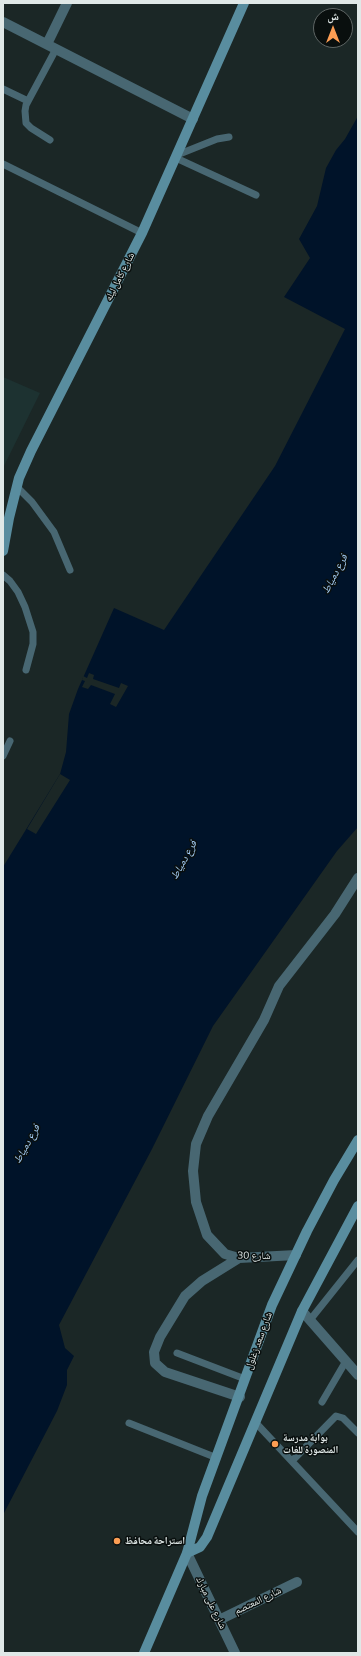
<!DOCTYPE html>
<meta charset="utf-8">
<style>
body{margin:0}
#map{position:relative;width:361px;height:1656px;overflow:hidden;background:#1b2726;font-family:Bitter,"Noto Naskh Arabic",serif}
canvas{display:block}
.frame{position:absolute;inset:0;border:4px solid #e0e8e7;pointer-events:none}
.north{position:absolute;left:313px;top:8px;width:40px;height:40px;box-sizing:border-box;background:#090f0e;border:1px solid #5f6665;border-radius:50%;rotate:0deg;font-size:11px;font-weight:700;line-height:16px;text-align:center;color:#e0e8e7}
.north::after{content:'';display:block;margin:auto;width:14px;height:18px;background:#fc9d53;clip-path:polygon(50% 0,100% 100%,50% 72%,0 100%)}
</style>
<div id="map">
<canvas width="361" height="1656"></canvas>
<div class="frame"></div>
<div class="north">ش</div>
</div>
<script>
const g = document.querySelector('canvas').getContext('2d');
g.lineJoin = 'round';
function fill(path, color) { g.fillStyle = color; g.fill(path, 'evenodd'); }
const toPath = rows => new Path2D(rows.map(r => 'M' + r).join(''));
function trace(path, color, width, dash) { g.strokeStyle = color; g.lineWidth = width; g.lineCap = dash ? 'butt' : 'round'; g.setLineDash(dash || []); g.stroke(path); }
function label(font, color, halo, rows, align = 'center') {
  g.font = font + ' Bitter,"Noto Naskh Arabic",serif'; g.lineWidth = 3; g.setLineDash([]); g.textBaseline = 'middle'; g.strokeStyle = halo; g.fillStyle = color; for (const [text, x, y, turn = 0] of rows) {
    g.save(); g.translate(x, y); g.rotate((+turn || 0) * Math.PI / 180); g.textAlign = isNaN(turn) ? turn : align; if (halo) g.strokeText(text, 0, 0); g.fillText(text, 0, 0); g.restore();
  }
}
fill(toPath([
 [3,377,40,393,3,468]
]), '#1d3231');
fill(toPath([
 [358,116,358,827,337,851,213,1026,152,1149,59,1325,65,1348,74,1356,67,1370,67,1385,57,1411,3,1515,3,867,60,774,66,752,69,714,78,689,114,608,164,630,275,466,345,329,284,297,310,258,299,239,317,206,326,168,336,150,345,139]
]), '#001329');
fill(toPath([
 [89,673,94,675,93,679,119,688,121,683,128,686,116,707,110,704,115,694,91,685,88,689,82,687,85,681,82,680,83,676,87,678],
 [60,774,70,780,36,834,27,829]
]), '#1b2726');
trace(toPath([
 [3,89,28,101],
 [50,140,31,128,26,123,25,111,26,105,56,49],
 [177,155,217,139,229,137],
 [176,158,256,195],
 [3,164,142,233],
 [17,487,32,502,54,532,70,570],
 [3,575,10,581,18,592,25,607,33,632,33,644,26,670],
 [3,756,10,741],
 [310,1320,358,1260],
 [177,1353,245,1379],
 [322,1402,346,1361],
 [129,1423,217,1458],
 [256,1423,358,1532],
 [292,1461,336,1416,343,1418,358,1433]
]), '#486772', 7);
trace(toPath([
 [3,22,193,119],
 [47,44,67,3],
 [296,1255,239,1258,225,1254,207,1235,196,1202,193,1171,196,1144,208,1116,264,1020,279,986,335,914,358,878],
 [239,1258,202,1281,185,1296,160,1337,154,1352,155,1363,165,1372,240,1397],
 [302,1311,358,1375],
 [187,1553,235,1653],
 [219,1620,297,1582]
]), '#486772', 10);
trace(toPath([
 [3,551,9,518,19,478,31,451,142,233,244,3],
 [187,1553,200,1547,207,1537,302,1311,358,1206],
 [144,1653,187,1553,202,1496,272,1305,307,1231,334,1180,358,1140]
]), '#598d9f', 10);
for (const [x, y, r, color] of [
 [275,1444,4,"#fc9d53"],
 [117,1541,4,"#fc9d53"]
]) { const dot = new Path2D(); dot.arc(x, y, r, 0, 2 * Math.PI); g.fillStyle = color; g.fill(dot); trace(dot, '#090f0e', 1.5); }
label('10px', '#e0e8e7', '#090f0e', [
 ["شارع كامل ليله",120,277,-63],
 ["شارع 30",254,1256,1],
 ["شارع سعد زغلول",259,1341,-70],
 ["شارع المعتصم",258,1601,-26],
 ["شارع على مبارك",211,1603,64]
]);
label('bold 10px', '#e0e8e7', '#090f0e', [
 ["بوابة مدرسة",283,1438],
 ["المنصورة للغات",283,1450],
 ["استراحة محافظ",125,1541]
], 'left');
label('italic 11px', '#a6cff7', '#090f0e', [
 ["فرع دمياط",335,574,-62],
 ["فرع دمياط",184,860,-61],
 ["فرع دمياط",27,1144,-61]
]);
</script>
